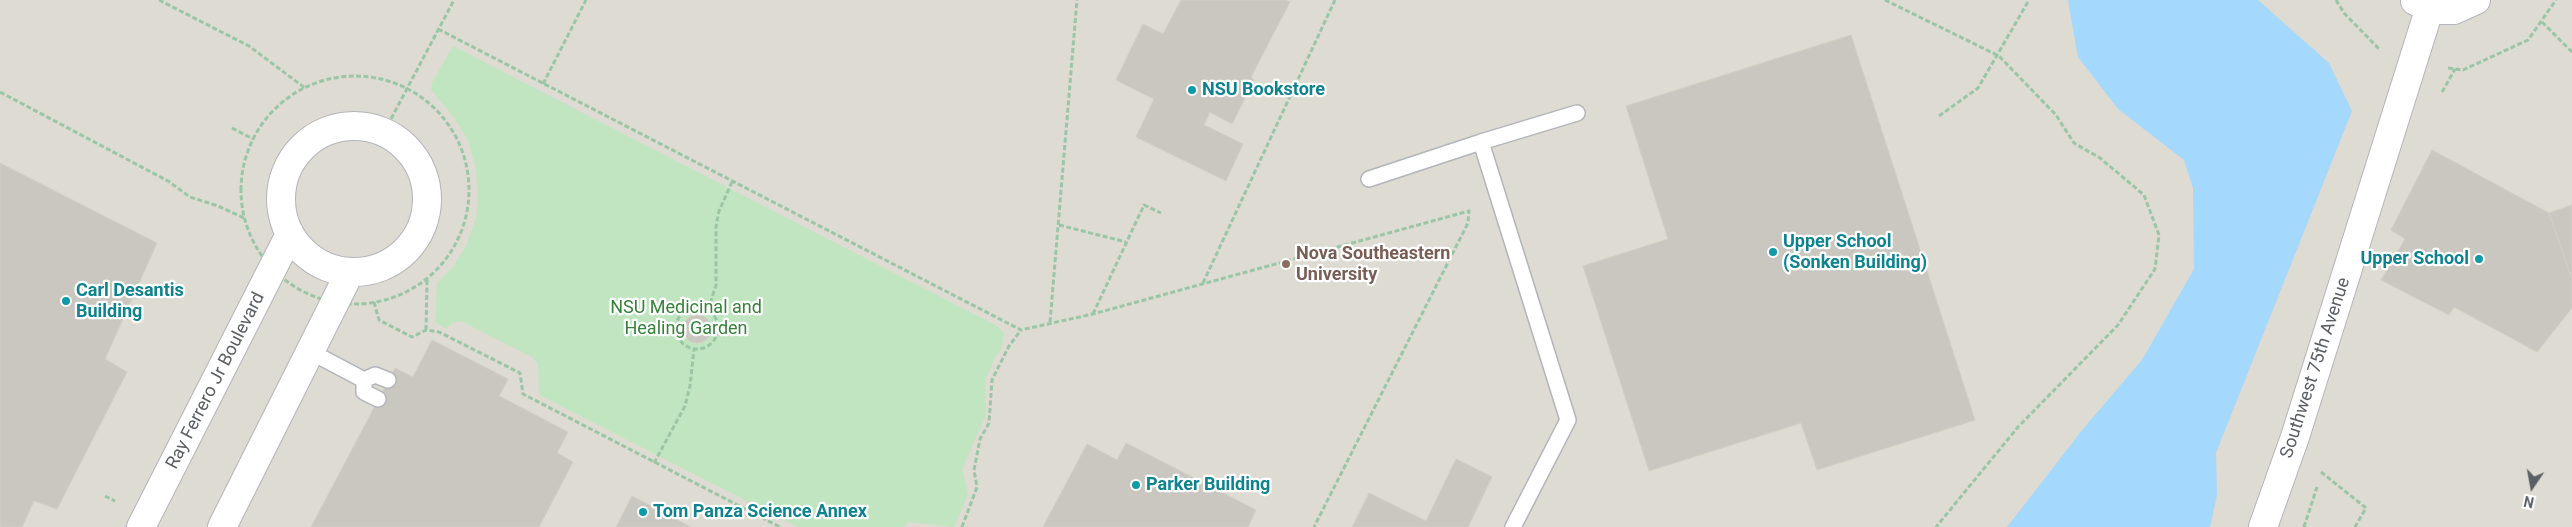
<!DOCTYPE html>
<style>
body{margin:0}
#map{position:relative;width:2572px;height:527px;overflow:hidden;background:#eeece4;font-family:Roboto,sans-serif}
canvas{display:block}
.north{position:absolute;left:2507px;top:462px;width:50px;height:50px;-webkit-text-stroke:4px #fff;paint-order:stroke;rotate:192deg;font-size:14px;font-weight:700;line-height:20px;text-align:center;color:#5c6064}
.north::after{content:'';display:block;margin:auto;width:18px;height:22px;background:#5c6064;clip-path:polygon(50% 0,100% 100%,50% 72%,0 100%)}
</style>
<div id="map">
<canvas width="2572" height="527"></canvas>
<div class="north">N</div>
</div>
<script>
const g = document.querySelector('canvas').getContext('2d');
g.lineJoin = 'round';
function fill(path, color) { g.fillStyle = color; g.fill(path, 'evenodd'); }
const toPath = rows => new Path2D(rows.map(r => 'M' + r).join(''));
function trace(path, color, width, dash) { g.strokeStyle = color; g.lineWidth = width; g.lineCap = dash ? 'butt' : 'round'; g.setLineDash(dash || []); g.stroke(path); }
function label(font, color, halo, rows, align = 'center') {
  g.font = font + ' Roboto,sans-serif'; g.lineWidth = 4.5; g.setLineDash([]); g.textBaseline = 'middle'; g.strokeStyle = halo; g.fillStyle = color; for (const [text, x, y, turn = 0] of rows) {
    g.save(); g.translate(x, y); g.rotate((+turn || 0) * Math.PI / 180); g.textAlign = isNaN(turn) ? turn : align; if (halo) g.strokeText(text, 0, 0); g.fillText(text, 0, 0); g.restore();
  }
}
fill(toPath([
 [0,0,2572,0,2572,527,0,527]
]), '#dedbd2');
fill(toPath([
 [453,46,997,326,1004,333,1003,340,1001,350,995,358,985,381,986,415,962,469,968,494,954,527,909,522,903,527,798,527,539,395,538,363,532,357,461,321,452,323,446,329,435,322,437,283,453,267,466,246,476,218,478,201,476,169,468,140,453,116,431,90,432,83]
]), '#c1e5c1');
fill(toPath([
 [2070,0,2258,0,2329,63,2352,111,2216,453,2217,495,2210,527,2007,527,2083,429,2142,360,2194,269,2193,188,2184,160,2118,109,2078,57,2068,1]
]), '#a5d8fd');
const building = toPath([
 [1181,0,1285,0,1290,2,1251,77,1254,80,1232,124,1210,112,1204,125,1243,144,1226,181,1136,137,1154,99,1116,80,1143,24,1163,34,1181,0],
 [1851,35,1975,420,1817,470,1801,423,1649,471,1583,266,1668,239,1626,106,1851,35],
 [2432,150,2549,213,2572,279,2572,308,2537,352,2454,307,2449,315,2381,280,2405,239,2391,230,2432,150],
 [0,163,157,243,105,359,127,372,57,509,34,501,22,527,0,527,0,163],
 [2572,205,2572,279,2549,213,2572,205],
 '683 329a14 14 0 1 1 28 0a14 14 0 1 1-28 0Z',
 [432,340,508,379,499,396,568,432,557,453,573,462,539,527,311,527,395,368,413,377,432,340],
 [1126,443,1256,510,1248,527,1043,527,1087,444,1117,460,1126,443],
 [1456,459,1492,477,1468,527,1352,527,1369,493,1426,521,1456,459],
 [632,496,691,527,616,527,632,496]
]);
fill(building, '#cac7c1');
trace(building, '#d3cec3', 1);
const service = toPath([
 [1481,142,1568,420,1513,527],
 [1369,179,1481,142,1577,113],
 [311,352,364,380,375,375,388,380],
 [364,380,364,392,378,399]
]);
const minor = toPath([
 [2415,1,2436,10,2454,10,2476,0],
 '281 199a73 73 0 1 1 146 0a73 73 0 1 1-146 0Z',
 [141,527,290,234],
 [222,527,350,272],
 [2263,527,2295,437,2430,7]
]);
trace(service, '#b2b5b9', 18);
trace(minor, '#b2b5b9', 30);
trace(toPath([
 [159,0,249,46,305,88],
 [1885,0,1999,56,2056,115,2074,143,2100,158,2144,195,2159,235,2155,269,2118,325,2018,427,1936,527],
 [2336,0,2344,13,2380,50],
 [2542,22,2572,52],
 [438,29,1021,330,1093,314,1469,211,1468,223,1314,527],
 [2448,68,2463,70,2528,40,2556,0],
 '241 190a114 114 0 1 1 228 0a114 114 0 1 1-228 0Z',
 [543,84,586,0],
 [0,92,168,181,190,197,218,206,244,218],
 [2442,92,2455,69],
 [1939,116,1978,88,2029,0],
 [232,128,253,139],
 [384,132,454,0],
 [1059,225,1126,242],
 [1203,283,1335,0],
 [374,302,379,320,412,337,426,330,439,332,520,373,523,394,780,527],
 '676 328a21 21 0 1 1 42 0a21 21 0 1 1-42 0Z',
 [708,310,716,285,716,226,719,211,732,182],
 [1093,314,1144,205,1161,213],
 [1050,322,1077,0],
 [426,330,427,280],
 [654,463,685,406,690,386,694,349],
 [2321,472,2366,508,2355,527],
 [105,496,115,501],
 [962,527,977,487,974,470,980,439,989,423,992,380,1009,346,1021,330],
 [2304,527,2317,487]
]), '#9ac6a6', 3, [5, 2.5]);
trace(service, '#fff', 15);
trace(minor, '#fff', 28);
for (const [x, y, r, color] of [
 [1192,90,5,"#0f9aa8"],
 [1773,252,5,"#0f9aa8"],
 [2479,259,5,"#0f9aa8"],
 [1286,264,5,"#8d6e63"],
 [66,301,5,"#0f9aa8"],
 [1136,485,5,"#0f9aa8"],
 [643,512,5,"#0f9aa8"]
]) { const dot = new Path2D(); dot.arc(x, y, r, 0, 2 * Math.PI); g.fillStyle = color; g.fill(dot); trace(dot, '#fff', 2); }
label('bold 18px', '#0d838f', '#fff', [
 ["NSU Bookstore",1202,90],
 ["Upper School",1783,242],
 ["(Sonken Building)",1783,263],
 ["Upper School",2469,259,"right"],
 ["Carl Desantis",76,291],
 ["Building",76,312],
 ["Parker Building",1146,485],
 ["Tom Panza Science Annex",653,512]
], 'left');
label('bold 18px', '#785e54', '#fff', [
 ["Nova Southeastern",1296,254],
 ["University",1296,275]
], 'left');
label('18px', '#368239', '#fff', [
 ["NSU Medicinal and",686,308],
 ["Healing Garden",686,329]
]);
label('18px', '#5c6064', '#fff', [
 ["Southwest 75th Avenue",2316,368,-72],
 ["Ray Ferrero Jr Boulevard",216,381,-63]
]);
</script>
